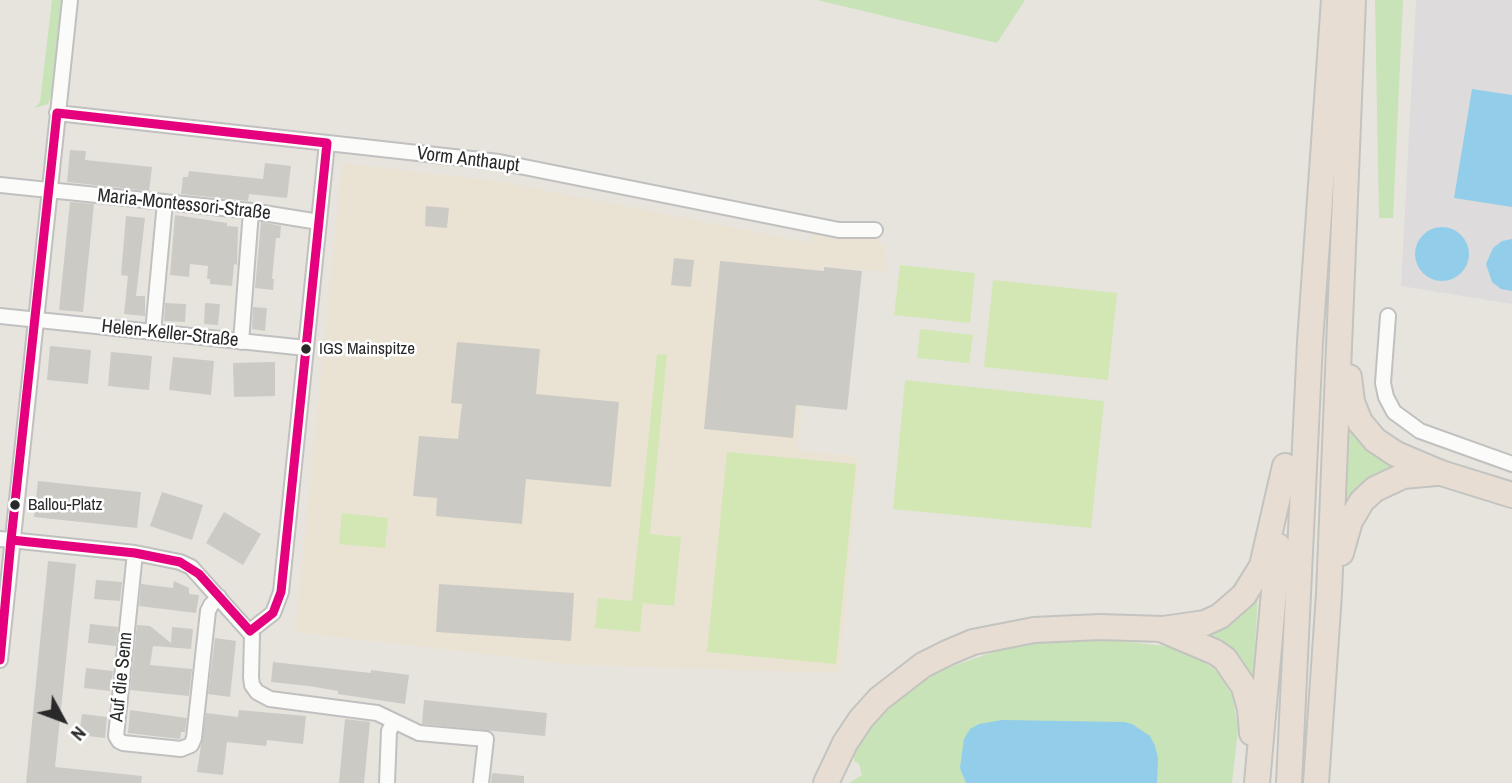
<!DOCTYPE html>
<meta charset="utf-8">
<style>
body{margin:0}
#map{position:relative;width:1512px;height:783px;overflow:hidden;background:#e7e4de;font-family:"Archivo Narrow",sans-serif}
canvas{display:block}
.north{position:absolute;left:28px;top:685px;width:70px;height:70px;-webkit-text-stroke:5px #fff;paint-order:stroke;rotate:131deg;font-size:19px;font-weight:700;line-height:28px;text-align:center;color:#292929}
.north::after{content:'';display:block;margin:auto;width:24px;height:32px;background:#292929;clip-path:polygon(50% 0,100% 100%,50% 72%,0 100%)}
</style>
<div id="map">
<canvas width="1512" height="783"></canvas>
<div class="north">N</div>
</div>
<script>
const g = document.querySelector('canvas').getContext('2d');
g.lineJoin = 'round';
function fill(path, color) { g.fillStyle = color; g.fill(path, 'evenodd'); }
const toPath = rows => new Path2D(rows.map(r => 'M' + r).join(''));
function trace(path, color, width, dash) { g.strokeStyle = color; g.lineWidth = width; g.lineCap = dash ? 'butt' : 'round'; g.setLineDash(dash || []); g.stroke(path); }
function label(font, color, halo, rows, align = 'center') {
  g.font = font + ' "Archivo Narrow",sans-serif'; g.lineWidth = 5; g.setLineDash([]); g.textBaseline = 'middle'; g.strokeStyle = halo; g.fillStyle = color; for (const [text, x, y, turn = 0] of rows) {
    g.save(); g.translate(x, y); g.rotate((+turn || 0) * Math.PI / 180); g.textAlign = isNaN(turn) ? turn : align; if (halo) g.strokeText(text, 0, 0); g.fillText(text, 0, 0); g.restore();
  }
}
fill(toPath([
 [1416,0,1512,0,1512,304,1401,286]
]), '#dedbdd');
fill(toPath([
 [342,163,503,182,811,243,813,230,867,235,877,239,885,247,886,272,820,266,797,450,859,457,840,673,579,665,295,632]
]), '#eae3d3');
fill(toPath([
 [52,0,63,0,52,95,48,104,35,108,40,102],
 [817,0,1025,0,997,43],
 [1375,0,1403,0,1393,218,1379,218],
 [1347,415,1403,463,1344,515],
 [1258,595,1253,679,1204,638,1204,630],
 [1050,641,1118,641,1166,646,1191,653,1218,672,1233,697,1238,729,1232,783,849,783,862,775,859,764,854,761,854,750,888,703,939,671,996,651]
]), '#c7e3b7');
fill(toPath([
 [900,265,975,273,970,323,894,315],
 [993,280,1117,293,1108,380,984,367],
 [920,329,973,335,969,363,917,358],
 [657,354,667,355,650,534,681,537,674,606,643,603,640,632,595,628,598,598,632,601],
 [905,380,1104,401,1091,528,893,509],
 [727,452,856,464,836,664,707,652],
 [342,513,388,518,385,548,339,544]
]), '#d2e7b4');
fill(toPath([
 [1472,89,1512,95,1512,207,1454,198],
 '1415 254a27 27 0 1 1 54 0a27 27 0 1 1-54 0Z',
 [1512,239,1512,291,1501,289,1492,282,1486,264,1493,248,1502,241],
 [1002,720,1124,722,1132,724,1150,736,1155,746,1158,758,1157,783,966,783,960,768,964,739,970,729,979,724]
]), '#92cee9');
fill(toPath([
 [70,150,86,151,85,160,152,167,149,191,67,182],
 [265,163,291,166,287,198,249,194,248,201,181,194,183,177,188,177,189,171,263,179],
 [70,202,94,204,83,312,59,310],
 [426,206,449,208,447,228,425,226],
 [175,215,227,223,227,226,238,227,237,265,234,264,232,286,210,284,210,279,207,279,208,266,190,264,189,277,170,275],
 [126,216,145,218,136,296,145,296,145,316,124,314,128,276,121,275],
 [261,222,281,226,280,238,276,238,272,279,274,279,273,290,255,288],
 [674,258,694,260,691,287,671,285],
 [720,261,824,271,824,267,862,271,847,410,796,405,793,438,704,429],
 [165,303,186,304,185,322,164,321],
 [205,303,220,304,218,325,204,324],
 [253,307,267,308,265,331,252,329],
 [457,342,540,349,536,394,619,402,611,487,526,479,522,524,436,516,437,498,413,496,419,436,458,439,462,404,451,403],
 [50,346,91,350,88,384,47,380],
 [111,352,152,356,149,390,108,386],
 [173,357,214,361,211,395,169,390],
 [275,362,275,396,234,397,233,363],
 [38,481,141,492,137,528,34,517],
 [162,492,203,505,192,540,150,526],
 [224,512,261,534,243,565,206,543],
 [48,561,76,564,55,767,142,776,141,783,26,783],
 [96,580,122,582,120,601,94,599],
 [174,581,189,588,189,594,199,595,196,613,139,606,141,584,173,588],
 [439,584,574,593,571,641,436,632],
 [90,624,118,627,116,646,88,643],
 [137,625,150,626,171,643,172,627,193,629,191,649,153,646,150,665,192,669,189,696,130,690],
 [215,638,236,641,230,697,208,694],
 [273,662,371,673,371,670,409,675,405,704,338,694,338,691,309,686,271,682],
 [86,668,113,671,110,691,84,688],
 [424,700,547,713,545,736,422,724],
 [130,710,187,718,185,732,181,732,180,739,128,733],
 [239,710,306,716,303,744,267,740,266,746,227,742,223,775,197,772,206,713,238,717],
 [82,714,107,717,105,738,79,735],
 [345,719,370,722,364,783,339,783],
 [492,773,524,776,524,783,491,783]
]), '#cccac5');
const minor = toPath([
 [57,113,499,162,839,230,875,230],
 [0,185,251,211,319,222],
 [0,316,306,348],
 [1388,316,1383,383,1386,397,1394,412,1420,431,1512,464],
 [153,332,165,202],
 [241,342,251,211],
 [0,539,135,553,180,562,191,567,252,635,251,677,252,685,257,692,270,699,377,713,419,733,486,739,481,783],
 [135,553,116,736,119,741,123,743,181,749,191,745,194,738,208,611,211,605,219,597],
 [250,631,273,613,281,592,327,143],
 [0,660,70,0],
 [387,783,389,731,394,722]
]);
const motorway = toPath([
 [1349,377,1352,402,1360,422,1375,440,1396,454,1441,473,1512,495],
 [1341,553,1350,521,1362,501,1375,489,1403,476,1436,473],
 [1163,630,1215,652,1225,659,1244,687,1250,709,1252,733],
 [826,783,845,743,861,719,879,699,923,665,947,653,973,642,1034,630,1100,627,1163,629,1205,623,1220,616,1244,595,1262,566,1285,466],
 [1257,783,1278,546],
 [1289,783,1310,342,1334,0],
 [1316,783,1329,594,1353,0]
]);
trace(minor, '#c1c0c0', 18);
trace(motorway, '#c3c3c0', 28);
trace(minor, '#fbfbfa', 14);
trace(motorway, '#e8ddd3', 24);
trace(toPath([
 [57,113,327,143,281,592,273,613,250,631,199,574,180,562,135,553,11,540,57,113],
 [0,660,11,540]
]), '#e5007d', 9);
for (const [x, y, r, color] of [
 [306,349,6,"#292929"],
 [15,505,6,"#292929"]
]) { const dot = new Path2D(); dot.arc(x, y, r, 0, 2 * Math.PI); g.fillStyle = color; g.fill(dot); trace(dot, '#fff', 2.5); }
label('17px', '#292929', '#fff', [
 ["IGS Mainspitze",319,349],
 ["Ballou-Platz",28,505]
], 'left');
label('19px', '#292929', '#fff', [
 ["Vorm Anthaupt",468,160,7],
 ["Maria-Montessori-Straße",184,205,6],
 ["Helen-Keller-Straße",170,334,6],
 ["Auf die Senn",122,677,-84]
]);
</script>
